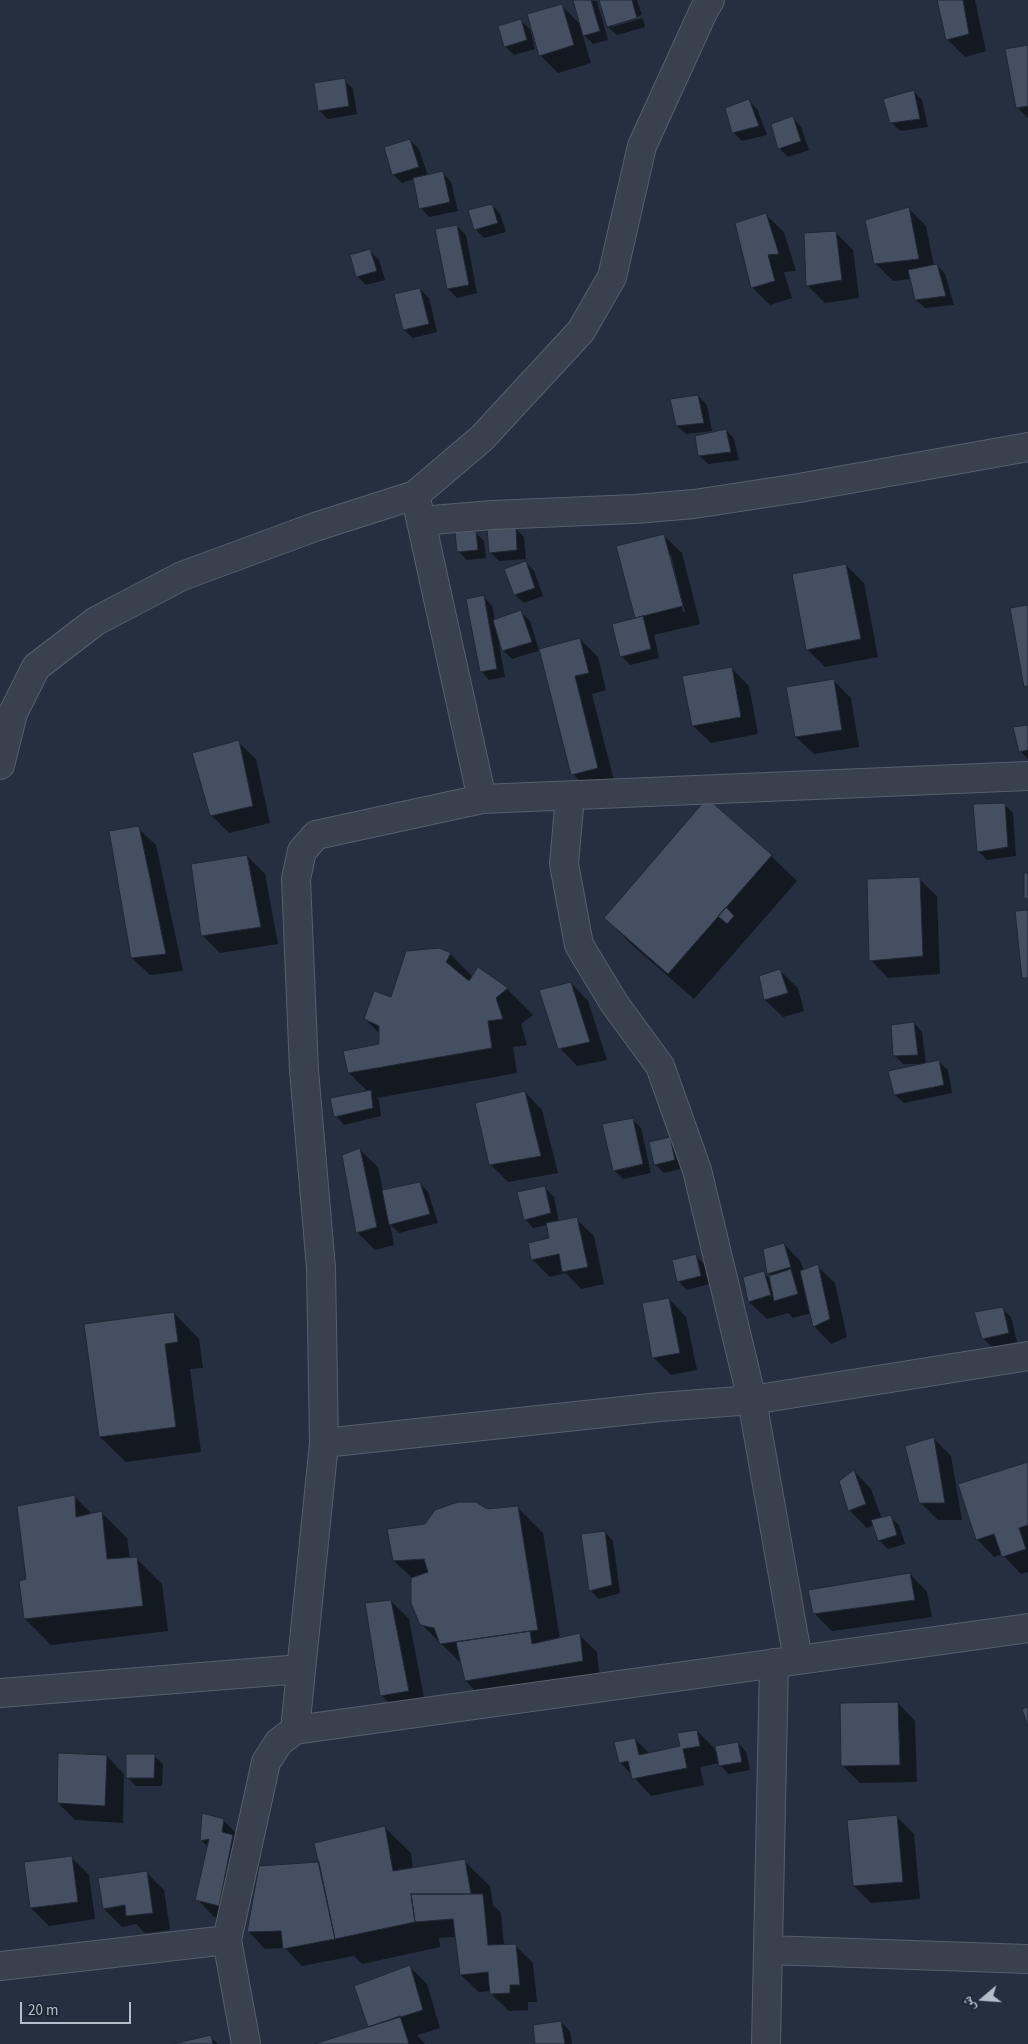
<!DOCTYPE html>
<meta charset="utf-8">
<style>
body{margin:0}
#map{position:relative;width:1028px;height:2044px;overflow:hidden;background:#252f3f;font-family:"Source Sans 3","Noto Naskh Arabic",sans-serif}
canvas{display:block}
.north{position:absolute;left:958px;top:1974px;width:50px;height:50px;-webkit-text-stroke:4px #1e2634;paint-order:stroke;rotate:252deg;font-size:14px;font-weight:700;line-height:20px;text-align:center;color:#b5bcca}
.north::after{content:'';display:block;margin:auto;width:18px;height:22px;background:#b5bcca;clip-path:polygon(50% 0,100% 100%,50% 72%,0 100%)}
.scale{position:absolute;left:20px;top:2002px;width:111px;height:22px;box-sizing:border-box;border:2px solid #b5bcca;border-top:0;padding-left:6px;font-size:15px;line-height:18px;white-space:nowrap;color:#b5bcca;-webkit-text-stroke:4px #1e2634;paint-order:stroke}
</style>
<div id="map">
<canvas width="1028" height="2044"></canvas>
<div class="north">ش</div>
<div class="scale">20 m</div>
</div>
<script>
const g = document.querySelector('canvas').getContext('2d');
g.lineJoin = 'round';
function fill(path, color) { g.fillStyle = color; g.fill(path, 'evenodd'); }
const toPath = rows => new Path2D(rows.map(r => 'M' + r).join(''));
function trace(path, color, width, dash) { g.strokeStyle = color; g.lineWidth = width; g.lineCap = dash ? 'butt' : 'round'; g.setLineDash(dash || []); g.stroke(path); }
fill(toPath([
 [574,0,597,1,608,40,593,44,582,33,591,63,558,73,540,55,561,5,581,25],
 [602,0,637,0,642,15,612,24,612,27,643,18,645,27,617,35,608,27],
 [938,0,975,0,986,51,965,57,947,39],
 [521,21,530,29,535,49,514,55,505,46],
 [1028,47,1028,118,1017,107],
 [344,80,353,89,357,114,328,119,319,110],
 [914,92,922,100,928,127,900,131,891,122],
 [748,100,757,109,767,135,742,141,733,132],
 [793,118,801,127,809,150,788,157,779,148],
 [410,140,419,149,428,176,443,173,451,182,458,211,429,217,421,208,414,179,402,183,393,174],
 [492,205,500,214,506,232,484,238,475,229],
 [908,208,926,226,934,266,937,265,945,274,954,305,925,308,916,300,911,279,893,281,875,263],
 [766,215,784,232,796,271,784,272,792,298,770,305,752,287],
 [457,226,466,235,477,293,457,298,448,289,437,230],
 [835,232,853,250,859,298,825,303,808,286],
 [370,251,379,260,385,280,366,285,358,277],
 [420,289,429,298,437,332,413,338,404,330],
 [698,396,707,405,712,431,686,434,677,426],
 [726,430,734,439,739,460,708,464,699,455],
 [515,528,524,537,526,559,499,561,490,552],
 [475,532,484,541,486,558,467,560,458,551],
 [664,536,682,553,700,624,654,635,659,658,630,665,622,656,636,619,618,547],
 [668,555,671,555,685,612,683,612],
 [526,562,534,571,543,596,524,603,515,595],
 [846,565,864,583,878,657,825,667,807,649],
 [484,597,492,606,495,620,521,612,530,621,539,650,580,639,598,657,606,690,592,694,615,785,590,792,573,774,541,650,512,659,503,650,501,643,499,644,505,677,489,680,481,671],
 [731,668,749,686,758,734,711,743,693,726],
 [834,681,851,698,859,747,814,754,796,737],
 [1028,726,1028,759,1020,751],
 [238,742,256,759,270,823,229,833,211,815],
 [1004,804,1013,813,1016,856,987,860,978,851],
 [138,828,156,845,183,971,150,975,132,958],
 [247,856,265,874,278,944,220,953,202,935],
 [771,856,797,881,694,999,631,944,605,918],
 [919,879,937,896,940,974,888,978,871,960],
 [450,954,473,977,479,969,507,989,533,1015,521,1024,527,1045,513,1047,517,1073,377,1098,379,1100,381,1116,344,1125,336,1116,368,1092,349,1073,380,1045,380,1034,365,1019],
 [780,971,798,988,804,1011,783,1017,765,1000,761,976],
 [571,983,588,1001,607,1060,577,1066,560,1048],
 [914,1023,922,1032,926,1064,939,1062,948,1070,952,1093,904,1103,895,1095,923,1064,903,1064,894,1055],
 [525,1092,542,1110,558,1173,508,1182,490,1164],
 [632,1119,641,1128,651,1173,623,1179,614,1170],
 [670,1138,679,1147,683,1168,664,1173,655,1164],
 [360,1150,378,1167,383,1191,420,1183,428,1192,438,1223,399,1233,390,1224,394,1245,375,1250,357,1232],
 [545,1188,554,1197,559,1222,576,1219,594,1236,604,1284,581,1289,566,1273,550,1277,532,1259,550,1239,548,1225,533,1228,525,1219],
 [784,1244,801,1262,804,1271,817,1266,835,1283,847,1337,831,1344,814,1326,811,1313,793,1318,788,1313,767,1319,749,1302,764,1273,771,1280,772,1276,769,1273],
 [696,1256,704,1264,709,1284,687,1290,678,1281],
 [669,1299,686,1317,697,1370,671,1375,653,1357],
 [1002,1309,1011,1317,1017,1342,992,1347,983,1338],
 [174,1313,199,1339,203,1368,190,1369,201,1452,126,1462,100,1437],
 [934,1439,951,1456,962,1520,938,1520,920,1502],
 [1028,1464,1028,1572,1021,1574,1002,1554,994,1557,977,1539],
 [854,1471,871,1489,882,1519,890,1517,899,1525,905,1544,888,1549,879,1540,874,1525,867,1528,849,1510],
 [74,1496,93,1515,102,1513,127,1538,130,1559,136,1558,162,1584,168,1631,51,1645,25,1619,20,1582,27,1580],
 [517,1507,543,1533,560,1639,579,1635,597,1652,600,1679,483,1699,466,1681,462,1664,421,1624,413,1579,394,1561,426,1525,487,1510],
 [605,1532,613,1541,620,1593,599,1599,590,1590],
 [910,1574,927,1592,932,1617,832,1631,814,1613],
 [391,1601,409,1619,426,1708,399,1713,381,1695],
 [898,1703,915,1721,917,1782,860,1783,842,1765],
 [697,1731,717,1751,738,1743,746,1752,750,1770,728,1774,719,1763,700,1767,704,1785,651,1796,620,1762,635,1739,650,1754,682,1747],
 [107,1756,124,1774,123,1823,75,1820,58,1803],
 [154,1756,163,1764,162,1786,136,1786,127,1777],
 [897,1817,914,1834,920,1899,871,1903,854,1886],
 [223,1820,241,1838,236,1923,214,1917,197,1899,209,1848,201,1840],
 [385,1828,411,1853,413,1869,464,1861,490,1886,493,1905,501,1913,504,1946,516,1946,533,1963,537,2002,528,2002,528,2010,509,2011,491,1994,491,1991,479,1992,461,1975,457,1937,439,1938,440,1947,362,1964,354,1956,302,1966,285,1948,265,1949,248,1931,320,1864],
 [71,1857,89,1875,95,1919,49,1926,31,1908,25,1863],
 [146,1872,164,1890,170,1930,145,1933,136,1924,122,1927,104,1909,99,1879],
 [409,1966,427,1984,440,2028,417,2035,425,2044,318,2044,369,2027],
 [561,2022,570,2031,572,2044,536,2044],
 [210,2037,218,2044,179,2044]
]), '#0007');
const building = toPath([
 [573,0,591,0,600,31,583,36,573,0],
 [599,0,632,0,637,18,607,27,599,0],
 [937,0,963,0,969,34,946,40,937,0],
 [562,4,574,45,539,56,527,14,562,4],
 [521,19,527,40,504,47,498,26,521,19],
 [1028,45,1028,106,1016,108,1005,49,1028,45],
 [345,78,349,106,318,111,314,83,345,78],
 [914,90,920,119,890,123,883,99,914,90],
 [749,99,759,126,732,133,725,108,749,99],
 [793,116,801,141,778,149,771,124,793,116],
 [410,139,419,167,392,175,384,147,410,139],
 [443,171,450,202,419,209,413,178,443,171],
 [492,204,498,223,474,230,468,210,492,204],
 [909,207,919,259,874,264,865,220,909,207],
 [766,213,779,254,768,255,775,281,751,288,735,223,766,213],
 [457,225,469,285,447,289,435,229,457,225],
 [836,231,842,280,806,286,804,233,836,231],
 [370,249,377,271,356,277,350,255,370,249],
 [937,264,946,296,915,300,908,270,937,264],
 [420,288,429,324,403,330,394,294,420,288],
 [698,395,704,423,676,426,670,399,698,395],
 [726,429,731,452,698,456,695,436,726,429],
 [516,527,517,550,489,553,487,529,516,527],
 [476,531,478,550,457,552,455,532,476,531],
 [664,534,683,606,635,618,616,546,664,534],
 [526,561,535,588,514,595,504,569,526,561],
 [846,564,861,639,806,650,792,574,846,564],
 [484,595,497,669,480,672,466,599,484,595],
 [1028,605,1028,686,1024,687,1010,608,1028,605],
 [521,610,532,642,502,651,493,620,521,610],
 [643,616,651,649,620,657,612,624,643,616],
 [580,638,589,673,575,676,598,768,571,775,539,649,580,638],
 [732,667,741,717,692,726,682,676,732,667],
 [834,679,842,730,795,737,786,687,834,679],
 [1028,725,1028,750,1019,752,1013,727,1028,725],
 [239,740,253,806,210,816,192,753,239,740],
 [707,798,772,855,668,974,604,918,707,798],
 [1005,803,1008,847,977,852,973,804,1005,803],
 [139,826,166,954,131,958,109,831,139,826],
 [247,855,261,927,201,936,191,864,247,855],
 [1024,873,1028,873,1028,898,1024,899,1024,873],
 [920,877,923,956,869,961,867,879,920,877],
 [726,907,734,916,727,924,718,916,726,907],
 [1028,910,1028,978,1022,978,1015,911,1028,910],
 [439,948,451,953,446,962,469,981,478,967,508,988,496,998,503,1019,488,1021,492,1048,348,1073,343,1051,379,1044,379,1026,364,1019,374,991,391,997,406,951,439,948],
 [780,969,788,993,764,1000,759,976,780,969],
 [571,982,590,1042,558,1049,539,990,571,982],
 [914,1022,918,1055,893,1056,891,1025,914,1022],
 [939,1060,944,1085,894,1095,888,1071,939,1060],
 [371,1090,373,1108,334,1117,330,1098,371,1090],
 [525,1091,541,1156,489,1165,475,1103,525,1091],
 [633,1118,643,1164,613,1171,602,1124,633,1118],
 [670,1137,675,1160,654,1165,649,1142,670,1137],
 [360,1148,377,1227,356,1233,342,1155,360,1148],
 [420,1182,430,1214,389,1225,382,1190,420,1182],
 [545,1186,551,1213,524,1220,517,1192,545,1186],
 [577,1217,588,1267,562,1272,559,1254,531,1260,528,1243,549,1238,546,1223,577,1217],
 [784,1243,791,1267,767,1274,763,1249,784,1243],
 [696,1254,701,1276,677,1282,672,1260,696,1254],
 [818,1264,830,1319,813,1327,800,1271,818,1264],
 [791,1269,798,1294,774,1301,769,1276,791,1269],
 [764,1271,771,1295,748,1302,743,1277,764,1271],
 [669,1298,680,1353,652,1358,642,1303,669,1298],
 [1003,1307,1009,1333,982,1339,974,1312,1003,1307],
 [174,1312,178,1342,165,1344,176,1427,99,1437,84,1324,174,1312],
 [934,1437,945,1503,919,1503,905,1446,934,1437],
 [1028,1462,1028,1525,1019,1528,1026,1549,1002,1557,994,1534,976,1540,958,1484,1028,1462],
 [854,1470,866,1504,848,1511,839,1481,854,1470],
 [75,1495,76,1517,102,1511,107,1559,137,1557,143,1606,24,1619,19,1581,26,1579,17,1506,75,1495],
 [458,1502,476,1502,487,1509,518,1506,538,1630,440,1644,434,1628,420,1625,411,1603,411,1578,428,1572,424,1559,393,1561,387,1529,425,1524,435,1510,458,1502],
 [891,1515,897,1535,878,1541,871,1520,891,1515],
 [605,1531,612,1585,589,1591,581,1534,605,1531],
 [910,1573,915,1600,813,1614,808,1590,910,1573],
 [391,1600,409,1691,380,1696,365,1603,391,1600],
 [530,1631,532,1644,580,1633,583,1661,465,1681,456,1642,530,1631],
 [898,1702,900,1765,841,1766,840,1703,898,1702],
 [1028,1707,1028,1727,1022,1709,1028,1707],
 [697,1730,700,1746,683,1749,687,1768,632,1779,628,1761,619,1763,614,1742,635,1738,639,1755,680,1746,677,1733,697,1730],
 [738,1742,742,1762,719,1766,715,1746,738,1742],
 [58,1753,107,1755,105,1806,57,1803,58,1753],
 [126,1754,155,1754,154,1778,126,1778,126,1754],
 [202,1813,224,1819,222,1832,233,1835,219,1906,195,1900,209,1839,200,1841,202,1813],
 [897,1815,903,1882,853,1886,847,1820,897,1815],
 [385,1826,393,1871,465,1859,471,1894,411,1894,415,1922,335,1939,314,1843,385,1826],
 [72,1856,78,1902,30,1908,24,1862,72,1856],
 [319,1862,335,1939,283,1949,281,1931,247,1932,259,1866,319,1862],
 [147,1871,153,1913,126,1916,125,1905,103,1909,98,1878,147,1871],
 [411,1894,483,1894,488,1945,516,1944,520,1985,510,1985,510,1993,490,1994,488,1972,460,1975,453,1919,415,1922,411,1894],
 [410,1965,423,2010,368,2027,354,1986,410,1965],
 [400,2016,409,2044,314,2044,368,2027,400,2016],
 [561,2021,565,2044,535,2044,533,2025,561,2021],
 [211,2035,213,2044,173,2044,211,2035]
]);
fill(building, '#444f61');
trace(building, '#202836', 1);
const minor = toPath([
 [417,503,482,799],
 [421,521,492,515,635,509,694,504,799,488,1028,447],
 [1028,776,482,799,316,835,302,851,296,879,304,1070,321,1268,324,1443,295,1730,1028,1628],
 [570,796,564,864,579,945,614,1003,660,1066,697,1170,752,1400,798,1660],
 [324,1443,660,1407,752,1400,1028,1356],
 [0,1693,301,1669],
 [768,1950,1028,1959],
 [0,1966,227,1940],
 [246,2044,227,1940,266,1762,279,1742,295,1730],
 [766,2044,774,1663]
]);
const tertiary = toPath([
 [0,765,13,713,36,667,96,621,182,576,315,527,415,495,482,438,581,331,612,277,642,146,704,10,710,0]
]);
trace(minor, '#575f6d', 30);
trace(tertiary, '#575f6d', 30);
trace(minor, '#39414f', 28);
trace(tertiary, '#39414f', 28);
</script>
